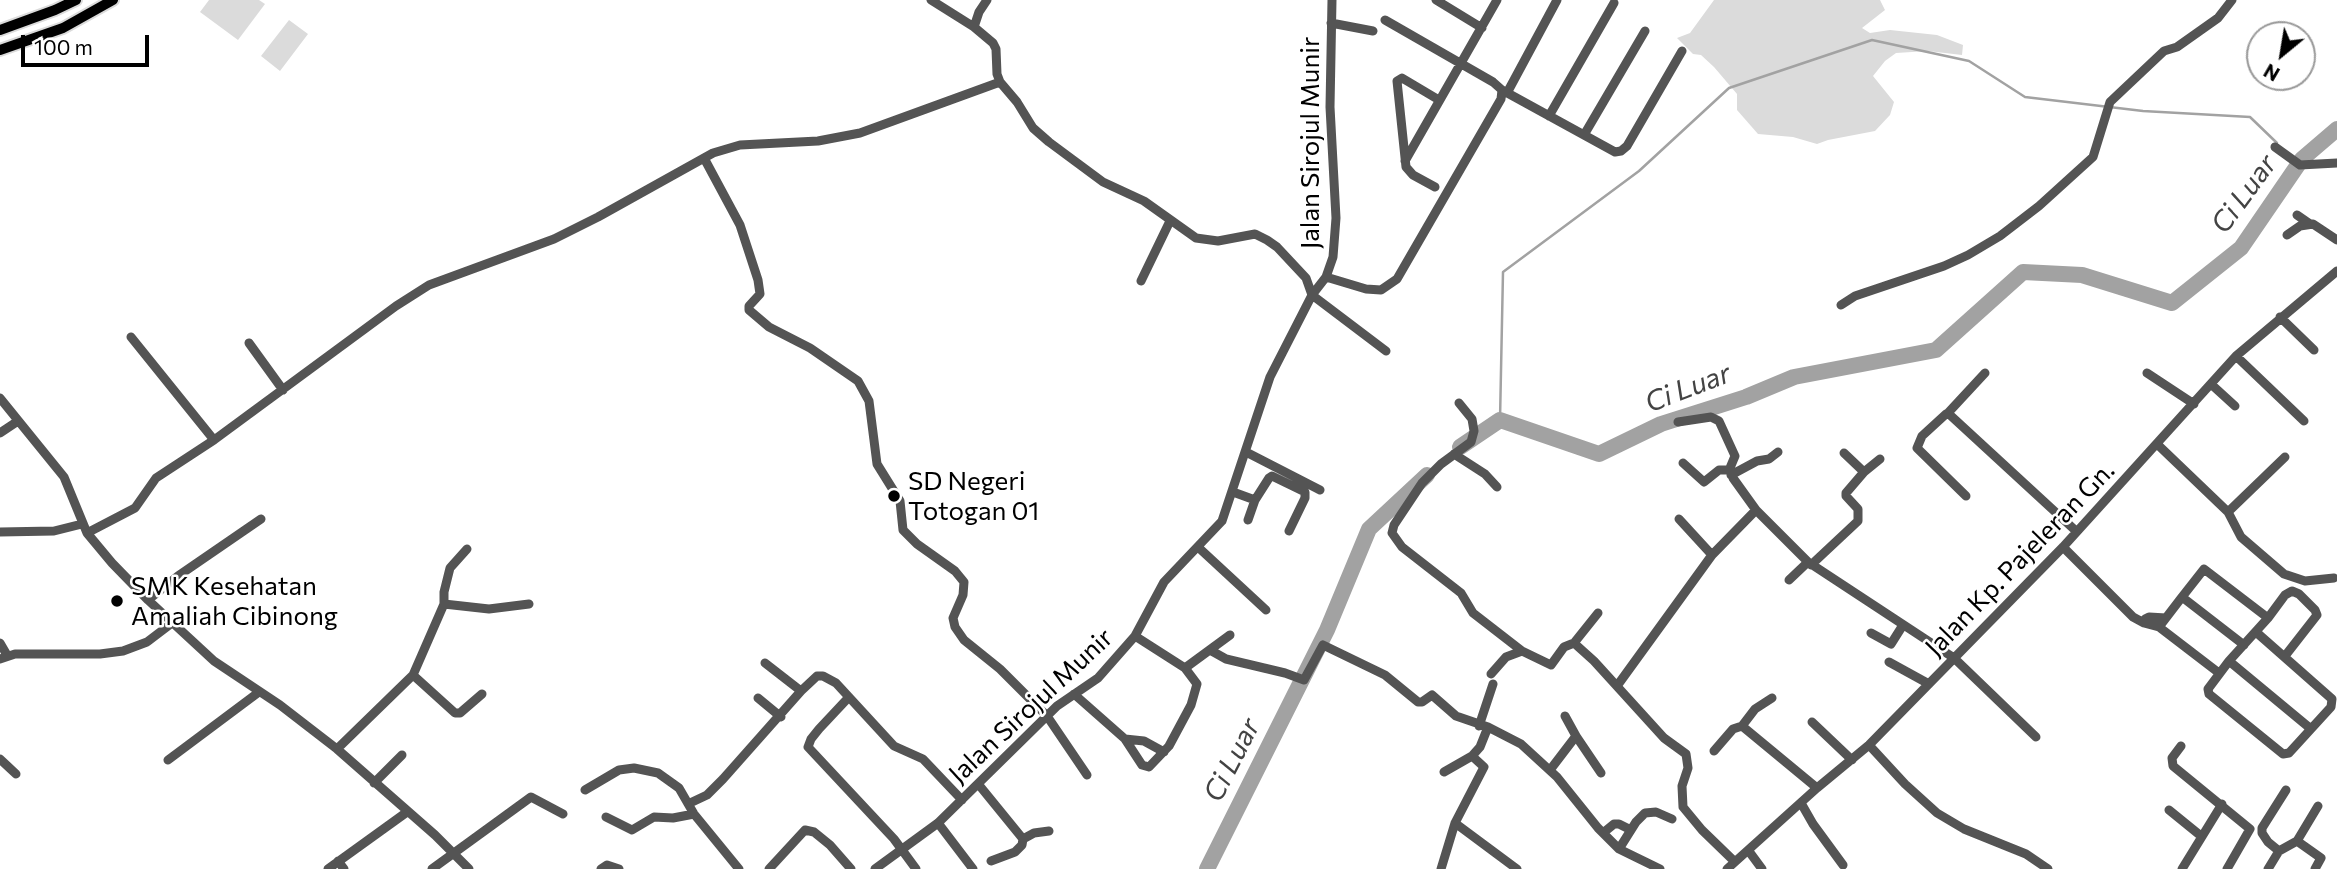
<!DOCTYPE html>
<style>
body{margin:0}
#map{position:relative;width:2337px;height:869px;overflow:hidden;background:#fff;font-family:Commissioner,sans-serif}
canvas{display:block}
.north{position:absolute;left:2246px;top:21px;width:70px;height:70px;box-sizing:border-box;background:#fff;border:2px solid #999;border-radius:50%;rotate:210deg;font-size:19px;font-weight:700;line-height:28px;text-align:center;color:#000}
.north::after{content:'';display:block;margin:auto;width:24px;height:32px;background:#000;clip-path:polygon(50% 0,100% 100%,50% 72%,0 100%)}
.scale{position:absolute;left:21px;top:35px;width:128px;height:32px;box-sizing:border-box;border:4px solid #000;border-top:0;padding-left:9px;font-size:21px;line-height:24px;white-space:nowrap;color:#000;-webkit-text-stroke:5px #fff;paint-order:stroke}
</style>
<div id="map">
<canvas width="2337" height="869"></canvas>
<div class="north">N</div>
<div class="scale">100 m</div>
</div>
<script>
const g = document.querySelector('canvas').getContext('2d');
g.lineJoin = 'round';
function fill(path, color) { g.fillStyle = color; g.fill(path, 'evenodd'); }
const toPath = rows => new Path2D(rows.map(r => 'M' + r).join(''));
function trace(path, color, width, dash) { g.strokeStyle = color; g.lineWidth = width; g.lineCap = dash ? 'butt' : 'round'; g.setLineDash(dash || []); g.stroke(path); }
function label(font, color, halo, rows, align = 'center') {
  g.font = font + ' Commissioner,sans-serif'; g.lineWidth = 5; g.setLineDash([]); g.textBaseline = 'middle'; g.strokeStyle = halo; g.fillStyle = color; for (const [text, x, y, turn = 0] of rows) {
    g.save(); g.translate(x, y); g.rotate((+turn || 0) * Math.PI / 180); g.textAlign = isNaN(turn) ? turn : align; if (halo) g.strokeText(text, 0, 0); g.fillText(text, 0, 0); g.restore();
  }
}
fill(toPath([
 [209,0,259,0,265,4,238,40,200,12],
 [1714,0,1880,0,1885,10,1862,28,1870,33,1890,30,1937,35,1963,45,1962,55,1928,51,1896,53,1885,61,1873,76,1894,102,1890,115,1875,131,1828,140,1817,144,1793,137,1758,134,1737,110,1737,94,1714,67,1701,55,1693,54,1677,38,1690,33],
 [289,20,308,34,280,71,261,56]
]), '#dbdbdb');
trace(toPath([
 [1500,420,1503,272,1639,171,1729,88,1872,40,1969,61,2025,97,2143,111,2250,117,2277,143]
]), '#a2a2a2', 2.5);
trace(toPath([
 [1460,447,1500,420,1599,454,1661,424,1746,397,1794,377,1936,350,2023,272,2082,275,2172,303,2241,248,2302,159,2337,129],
 [1207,869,1327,630,1369,529,1427,475]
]), '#a2a2a2', 16);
const major = toPath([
 [0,30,55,10,76,0],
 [0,50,63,28,113,0]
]);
trace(major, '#dbdbdb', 14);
trace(toPath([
 [931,0,974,27,993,43,996,49,997,74,1000,82,1017,102,1033,128,1049,142,1103,182,1144,201,1196,238,1218,241,1255,234,1267,240,1277,247,1306,278,1312,295,1386,351],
 [1436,0,1482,28],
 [1331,23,1373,31],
 [974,27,979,12,987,0],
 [1502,90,1615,152,1621,151,1627,146,1682,51],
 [1507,93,1557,0],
 [1549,116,1614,3],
 [1584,135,1645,31],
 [2275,147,2300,165,2337,163],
 [704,158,740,225,758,280,760,294,749,306,749,310,769,327,810,348,858,381,869,401,877,464,900,501,903,530,917,544,955,571,964,582,963,595,953,618,955,627,964,640,1000,669,1047,716,1087,775],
 [1405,161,1497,0],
 [1435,187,1413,175,1406,167,1397,81,1402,78,1439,100],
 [2297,215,2310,224],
 [2287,235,2300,226,2313,224,2337,240],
 [1326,277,1366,289,1381,290,1397,279,1501,99,1502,90,1493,82,1385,20],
 [1141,281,1170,221],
 [1841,305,1855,296,1944,266,1968,255,2000,236,2039,206,2093,157,2110,102,2164,51,2177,47,2218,18,2232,0],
 [2280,317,2314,350],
 [131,337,214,440],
 [249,343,283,390],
 [2236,356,2304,421],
 [2147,373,2194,404],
 [2212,385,2235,406],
 [0,398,64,477,87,533,112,563,148,600,214,661,280,705,337,749,435,835,469,869],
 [1459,403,1472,419,1474,431,1471,442,1441,464,1422,483,1394,525,1392,533,1402,547,1461,593,1473,613,1522,651],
 [1947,414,1985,373],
 [1678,422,1711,417,1719,421,1735,456,1730,468,1733,478,1756,510,1808,562,1954,658,2036,737],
 [0,433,18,421],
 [2157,444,2228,512,2285,457],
 [1246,452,1320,490],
 [1844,453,1864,472],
 [1454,454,1485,474,1497,487],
 [1683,463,1704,482,1719,470,1730,470],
 [1731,475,1757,461,1769,459,1778,452],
 [1233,492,1255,500,1269,478,1272,476,1305,492,1305,498,1289,531],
 [1966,496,1917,448,1922,436,1946,414,1950,415,2076,531],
 [2228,512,2241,537,2284,574,2305,581,2334,578],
 [1679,519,1712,555],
 [1248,520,1255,500],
 [0,532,54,531,82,524],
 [87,533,135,508,156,478,214,440,396,306,429,285,554,239,598,217,713,153,740,145,818,141,860,133,1000,82],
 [2063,547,2133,617,2144,623,2159,627,2219,673],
 [1199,548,1266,610],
 [1811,565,1858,521,1858,509,1846,496,1846,493,1864,472,1880,459],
 [1789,580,1808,562],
 [2182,597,2204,569,2268,618],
 [148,600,178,576,261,519],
 [444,604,489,609,529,604],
 [2144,623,2145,619,2149,617,2166,618],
 [2159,627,2182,597,2244,645],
 [2256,632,2332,699,2331,707,2289,753,2283,754,2209,694,2208,689,2229,661,2268,618,2285,595,2292,591,2299,594,2315,610,2317,615,2285,656],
 [1871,633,1891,644,1903,625],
 [0,643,7,655],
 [1574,643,1598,613],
 [1210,650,1226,659,1285,673,1304,680,1323,645,1385,675,1418,702,1422,702,1432,695,1456,716,1488,727,1521,744,1557,777,1598,828,1619,849,1660,869],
 [0,659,15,654,100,654,123,651,147,642,172,623],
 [2229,661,2311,729],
 [1889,662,1929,684],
 [765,663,801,691],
 [1185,668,1230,635],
 [1491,674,1506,657,1522,651,1551,665,1564,647,1574,643,1594,661,1664,738,1686,754,1688,768,1682,786,1683,807,1702,830,1734,861],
 [413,675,455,713,460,713,482,694],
 [1617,686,1712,555,1756,510],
 [1074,694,1125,739,1142,765,1149,767,1169,746,1191,705,1197,684,1185,668,1135,636],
 [849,697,819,729,811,739,808,747,894,839,916,869],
 [758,698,781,717],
 [1565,716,1576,736],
 [1812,722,1852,760],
 [1479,726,1493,684],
 [1742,726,1755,709,1772,698],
 [1125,739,1144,741,1164,752],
 [1869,745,1905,784,1937,813,1964,829,2026,854,2048,869],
 [2181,746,2172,758,2173,766,2250,829,2227,869],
 [337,749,413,675,444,604,444,592,450,568,467,549],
 [1714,751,1733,729,1742,726,1817,788],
 [0,759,16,774],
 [168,760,259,692],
 [1550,770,1576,736,1601,773],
 [1444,772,1472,756],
 [374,783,402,755],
 [979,785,1023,839,1022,845,1015,852,991,861],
 [585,790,619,770,634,768,658,773,679,788,694,814,739,869],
 [690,803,707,795,723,779,801,691,817,676,823,676,836,683,894,746,923,759,962,800],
 [1801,803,1813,824,1843,865],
 [2169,810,2201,836],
 [606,817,632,830,654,817,673,818,694,814],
 [938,823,973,869],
 [1455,823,1517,869],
 [1603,833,1614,824,1619,824,1631,830],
 [1023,839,1034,833,1049,831],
 [1619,849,1636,822,1645,813,1656,812,1672,819],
 [1748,850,1762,869],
 [2279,851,2268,842,2262,833,2262,828,2286,790],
 [338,861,344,869],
 [328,869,407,812],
 [432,869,531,797,563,814],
 [601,869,607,865,619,869],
 [769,869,805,830,814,832,830,845,851,869],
 [875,869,938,823,1057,706,1098,678,1135,636,1164,582,1222,521,1270,377,1312,295,1326,277,1333,257,1336,218,1330,107,1332,0],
 [1441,869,1455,823,1484,767,1472,756,1480,747,1488,727],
 [1727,869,1817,788,1869,745,2063,547,2236,356,2337,271],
 [2182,869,2222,804],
 [2268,869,2279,851,2297,841],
 [2315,869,2321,858,2297,841,2318,806]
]), '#545454', 9);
trace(major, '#000', 10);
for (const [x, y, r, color] of [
 [894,496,7,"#000"],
 [117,601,7,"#000"]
]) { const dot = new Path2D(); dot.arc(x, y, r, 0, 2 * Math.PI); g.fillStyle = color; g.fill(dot); trace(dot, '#fff', 2.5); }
label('26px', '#000', '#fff', [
 ["Jalan Sirojul Munir",1310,143,-90],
 ["Jalan Kp. Pajeleran Gn.",2020,559,-46],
 ["Jalan Sirojul Munir",1031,706,-43]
]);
label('26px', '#000', '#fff', [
 ["SD Negeri",908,481],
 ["Totogan 01",908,511],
 ["SMK Kesehatan",131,586],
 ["Amaliah Cibinong",131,616]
], 'left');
label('italic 28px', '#434343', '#fff', [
 ["Ci Luar",2244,194,-54],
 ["Ci Luar",1688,388,-21],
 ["Ci Luar",1232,760,-63]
]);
</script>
